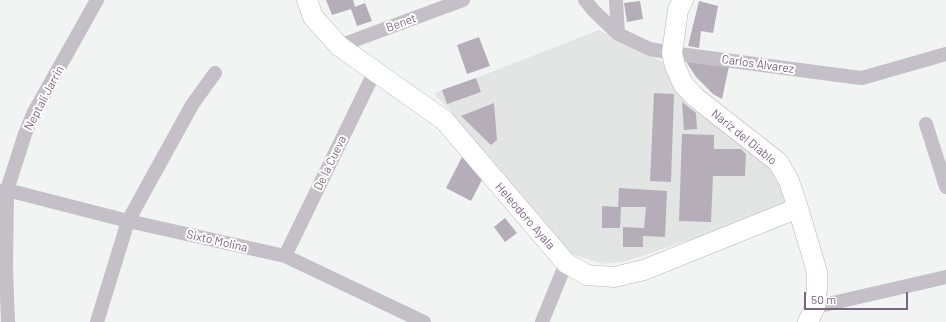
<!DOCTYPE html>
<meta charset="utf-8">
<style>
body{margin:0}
#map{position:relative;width:946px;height:322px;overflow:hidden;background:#f1f4f2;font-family:Barlow,sans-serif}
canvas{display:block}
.scale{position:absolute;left:804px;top:292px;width:104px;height:18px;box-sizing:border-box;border:2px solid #7a6580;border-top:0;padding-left:5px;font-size:12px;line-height:14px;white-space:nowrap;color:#7a6580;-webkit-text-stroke:3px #fff;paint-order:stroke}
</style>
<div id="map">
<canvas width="946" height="322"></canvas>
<div class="scale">50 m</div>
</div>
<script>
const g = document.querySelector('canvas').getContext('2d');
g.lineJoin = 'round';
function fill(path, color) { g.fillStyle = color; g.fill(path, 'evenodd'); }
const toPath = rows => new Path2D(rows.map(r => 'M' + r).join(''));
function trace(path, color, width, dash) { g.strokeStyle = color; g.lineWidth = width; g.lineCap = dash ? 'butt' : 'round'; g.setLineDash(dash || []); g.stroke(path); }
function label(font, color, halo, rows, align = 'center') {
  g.font = font + ' Barlow,sans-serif'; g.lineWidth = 4; g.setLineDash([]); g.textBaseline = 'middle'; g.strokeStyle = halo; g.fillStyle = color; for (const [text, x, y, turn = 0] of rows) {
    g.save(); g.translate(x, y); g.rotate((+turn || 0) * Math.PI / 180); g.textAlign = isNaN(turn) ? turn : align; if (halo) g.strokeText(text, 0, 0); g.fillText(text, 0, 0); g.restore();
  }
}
fill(toPath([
 [599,30,667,64,773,166,786,203,778,210,627,261,603,264,553,248,450,110,434,94,442,90,476,78]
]), '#e3e5e5');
fill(toPath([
 [326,0,353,0,355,7,365,3,372,21,357,26,351,9,332,15],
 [640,1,643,19,627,22,624,3],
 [699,1,718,6,713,33,701,31,699,48,688,46],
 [479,37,490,66,467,74,457,45],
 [685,60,729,66,722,99,713,94,696,77],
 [476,78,481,92,447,104,442,90],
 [654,93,674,94,671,182,650,181],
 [682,102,696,113,697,129,684,130],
 [494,103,497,140,491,145,461,116],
 [682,134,714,135,714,149,741,149,746,154,745,176,713,176,711,222,679,221],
 [462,157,482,180,471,201,446,188],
 [619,188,667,191,665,237,643,236,643,247,623,247,623,227,644,228,646,207,621,207,620,228,602,228,602,206,618,207],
 [505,218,517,233,505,242,494,227]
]), '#b5aeb8');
const secondary = toPath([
 [307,0,313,17,339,46,444,120,566,263,587,275,614,277,644,270,798,208],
 [683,0,678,10,672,53,675,66,683,84,695,97,778,162,789,181,798,208,817,272,817,288,815,307,808,322]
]);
trace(secondary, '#b9b3bb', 21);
trace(toPath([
 [585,0,593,10,618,34,650,49,672,53,853,77,862,78,946,54],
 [616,0,618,34],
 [339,46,463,0],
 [926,124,946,187],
 [0,191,7,190,128,221,285,256,424,322],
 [285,256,375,71],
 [815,307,946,277],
 [8,322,6,269,7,190,25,134,33,114,97,0],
 [97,322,128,221,192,105,215,73],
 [542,322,566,263]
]), '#c5c0c7', 14);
trace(secondary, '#fff', 20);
label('12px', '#7a6580', '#fff', [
 ["Benet",401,23,-20],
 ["Carlos Álvarez",758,64,8],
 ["Neptali Jarrin",44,98,-62],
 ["Nariz del Diablo",744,137,39],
 ["De la Cueva",330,163,-64],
 ["Heleodoro Ayala",525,216,49],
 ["Sixto Molina",217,241,13]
]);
</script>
